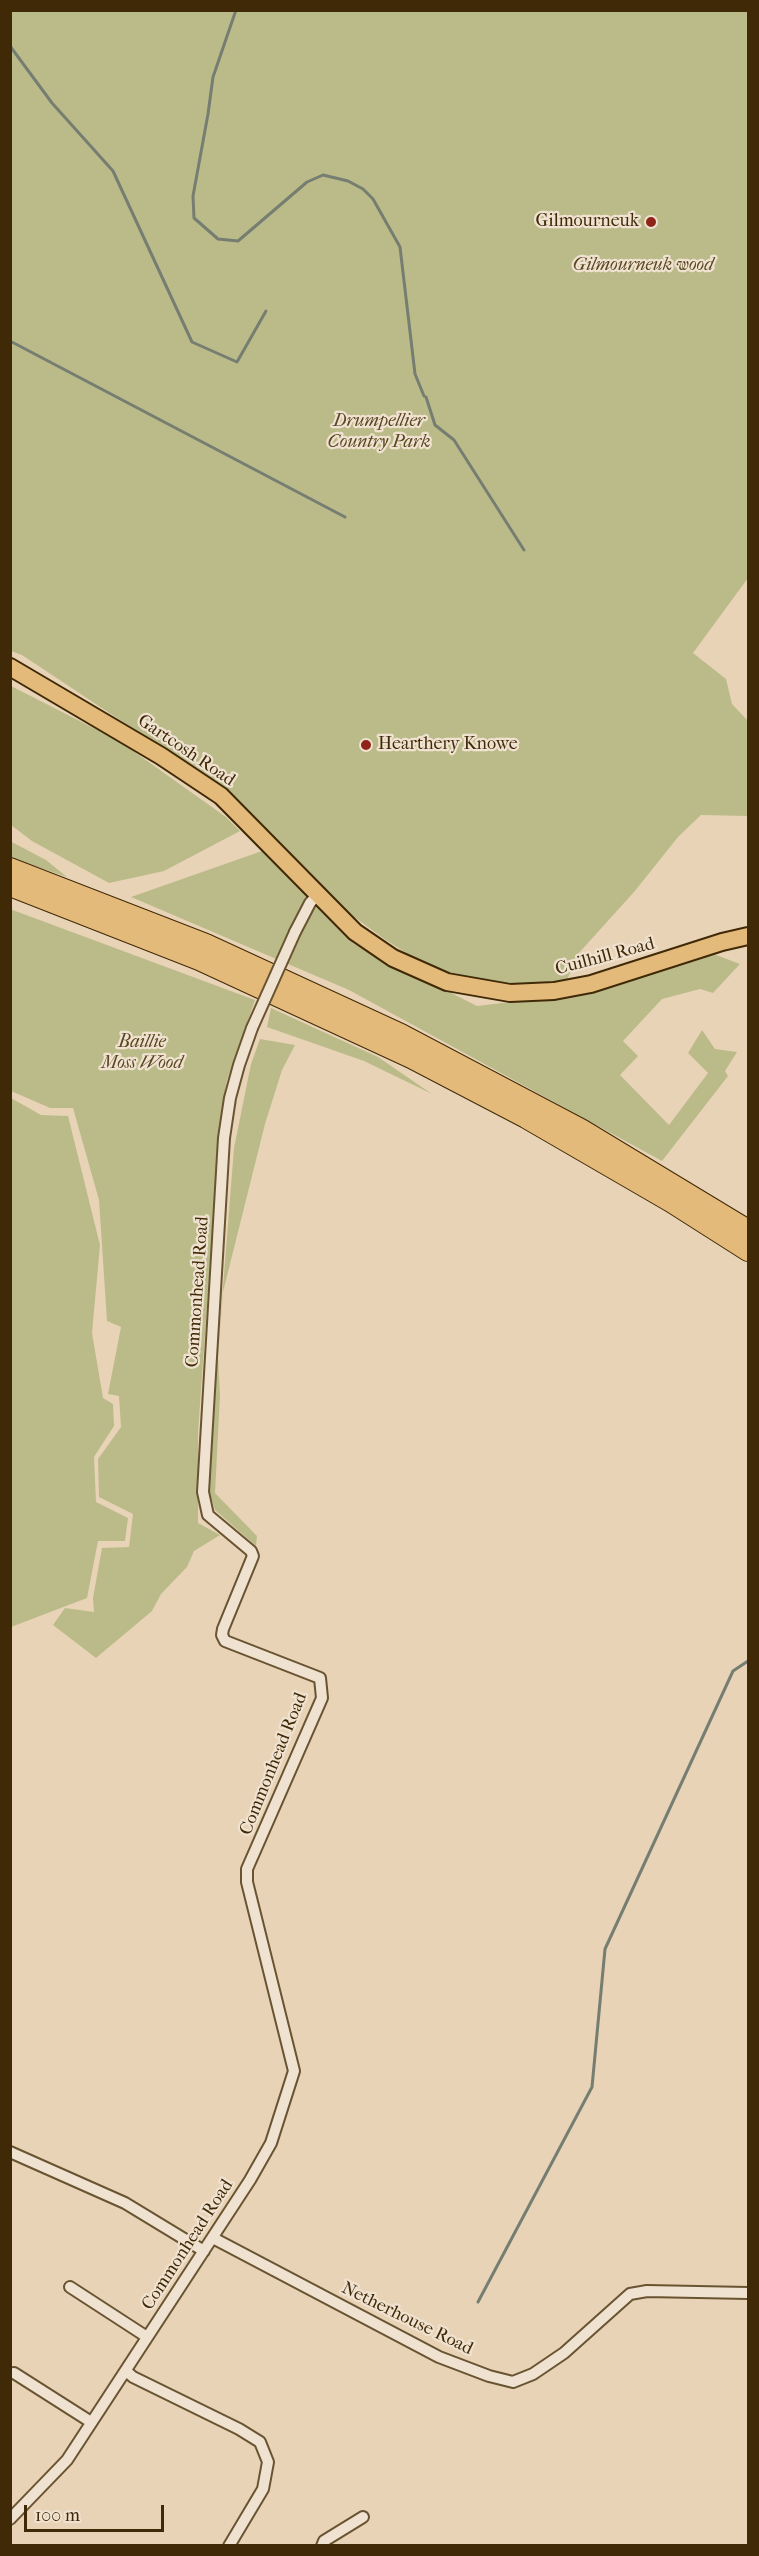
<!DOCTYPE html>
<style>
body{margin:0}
#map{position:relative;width:759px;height:2556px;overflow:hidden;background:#e8d3b6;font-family:"IM FELL French Canon",serif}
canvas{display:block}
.frame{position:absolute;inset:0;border:12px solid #3f2906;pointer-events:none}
.scale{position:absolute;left:24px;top:2505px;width:140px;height:27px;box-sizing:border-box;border:3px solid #3f2906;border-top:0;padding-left:8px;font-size:18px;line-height:21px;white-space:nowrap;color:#3f2906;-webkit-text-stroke:4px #f0e2d0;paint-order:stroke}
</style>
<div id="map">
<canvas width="759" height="2556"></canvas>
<div class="frame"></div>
<div class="scale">100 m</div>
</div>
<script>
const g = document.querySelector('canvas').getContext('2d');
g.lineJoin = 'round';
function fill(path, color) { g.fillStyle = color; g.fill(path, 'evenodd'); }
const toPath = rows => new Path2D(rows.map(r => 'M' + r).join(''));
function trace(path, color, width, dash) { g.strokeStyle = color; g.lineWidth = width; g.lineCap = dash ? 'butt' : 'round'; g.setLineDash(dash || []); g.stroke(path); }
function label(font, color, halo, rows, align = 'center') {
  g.font = font + ' "IM FELL French Canon",serif'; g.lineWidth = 4.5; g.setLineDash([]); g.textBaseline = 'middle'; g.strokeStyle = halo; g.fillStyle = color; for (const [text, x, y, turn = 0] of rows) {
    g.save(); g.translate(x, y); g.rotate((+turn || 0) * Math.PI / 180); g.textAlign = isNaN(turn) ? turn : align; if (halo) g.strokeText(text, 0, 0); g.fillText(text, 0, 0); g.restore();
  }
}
fill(toPath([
 [10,11,748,11,748,578,693,653,726,679,732,704,748,721,748,816,701,815,678,837,634,892,578,954,567,980,528,985,491,983,426,966,383,938,342,908,204,776,22,655,11,651],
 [11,686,119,741,226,817,240,831,164,871,109,883,32,841,11,825],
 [10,841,46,860,67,877,11,858],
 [262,851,354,944,477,1006,569,995,711,953,740,964,713,993,700,989,662,999,623,1041,638,1056,620,1075,669,1125,708,1073,688,1053,702,1030,715,1049,737,1052,725,1071,728,1076,662,1161,349,990,131,897],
 [10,909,255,1000,227,1080,220,1121,198,1433,198,1523,220,1535,194,1551,187,1567,161,1594,152,1611,96,1658,53,1625,65,1608,94,1612,93,1598,102,1548,129,1547,133,1514,99,1497,98,1459,121,1427,119,1396,108,1394,121,1327,107,1321,99,1200,73,1108,50,1108,11,1091],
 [271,1008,378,1057,432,1094,364,1061,267,1027],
 [260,1039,295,1045,282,1070,265,1124,223,1292,218,1356,220,1395,215,1493,257,1536,256,1546,215,1510,209,1490,214,1401,234,1148,251,1064],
 [11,1098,41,1115,68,1116,100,1245,92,1333,103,1398,113,1404,114,1426,94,1457,96,1502,128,1518,125,1541,98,1541,87,1598,11,1627]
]), '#bbbb8a');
trace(toPath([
 [236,10,213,77,208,114,193,196,194,218,218,239,238,241,307,182,323,175,348,181,363,189,373,199,400,247,415,374,424,396],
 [10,46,52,103,113,171,192,342,237,362,266,311],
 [10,341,345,517],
 [426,397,435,425,454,440,524,550],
 [478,2302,592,2087,605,1949,733,1671,748,1661]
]), '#767e71', 3);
const street = toPath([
 [295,932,310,903,317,895],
 [10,2152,125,2203,204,2251],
 [213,2238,439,2357,489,2376,513,2382,533,2374,564,2353,630,2294,647,2291,748,2293],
 [70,2287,147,2337],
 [126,2371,133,2377,239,2429,260,2442,268,2462,263,2489,229,2546],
 [14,2373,91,2422],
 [10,2519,67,2460,250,2180,271,2143,294,2071,247,1882,247,1869,322,1698,320,1678,225,1641,222,1635,223,1629,253,1556,251,1551,208,1515,203,1492,224,1138,230,1098,239,1065,252,1028],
 [322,2546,324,2541,363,2517]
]);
const primary = toPath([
 [10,667,161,756,221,796,355,932,393,958,447,982,510,993,554,991,591,984,722,942,748,936]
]);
const highway = toPath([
 [10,868,206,944,401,1034,581,1129,748,1230],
 [10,886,199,960,411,1058,526,1118,671,1202,748,1251]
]);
trace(street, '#695432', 14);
trace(primary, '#3f2906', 20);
trace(highway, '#3f2906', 22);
trace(street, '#f0e2d0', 10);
trace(primary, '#e4ba7b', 16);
trace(highway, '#e4ba7b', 20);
const streetBridge = toPath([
 [252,1028,295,932]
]);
trace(streetBridge, '#695432', 14, []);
trace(streetBridge, '#f0e2d0', 10);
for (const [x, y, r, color] of [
 [651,222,6,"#8f2418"],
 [366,745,6,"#8f2418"]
]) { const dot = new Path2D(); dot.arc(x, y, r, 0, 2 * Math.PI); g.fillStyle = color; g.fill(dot); trace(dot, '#f0e2d0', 2); }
label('18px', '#3f2906', '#f0e2d0', [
 ["Gilmourneuk",639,222],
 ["Hearthery Knowe",378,745,"left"]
], 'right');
label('italic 18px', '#584620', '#f0e2d0', [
 ["Gilmourneuk wood",643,266],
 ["Drumpellier",379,422],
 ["Country Park",379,443],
 ["Baillie",142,1043],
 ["Moss Wood",142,1064]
]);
label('18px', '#3f2906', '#f0e2d0', [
 ["Gartcosh Road",186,751,34],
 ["Cuilhill Road",605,957,-15],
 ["Commonhead Road",198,1292,-86],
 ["Commonhead Road",274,1764,-68],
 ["Commonhead Road",188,2245,-57],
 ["Netherhouse Road",407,2319,26]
]);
</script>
